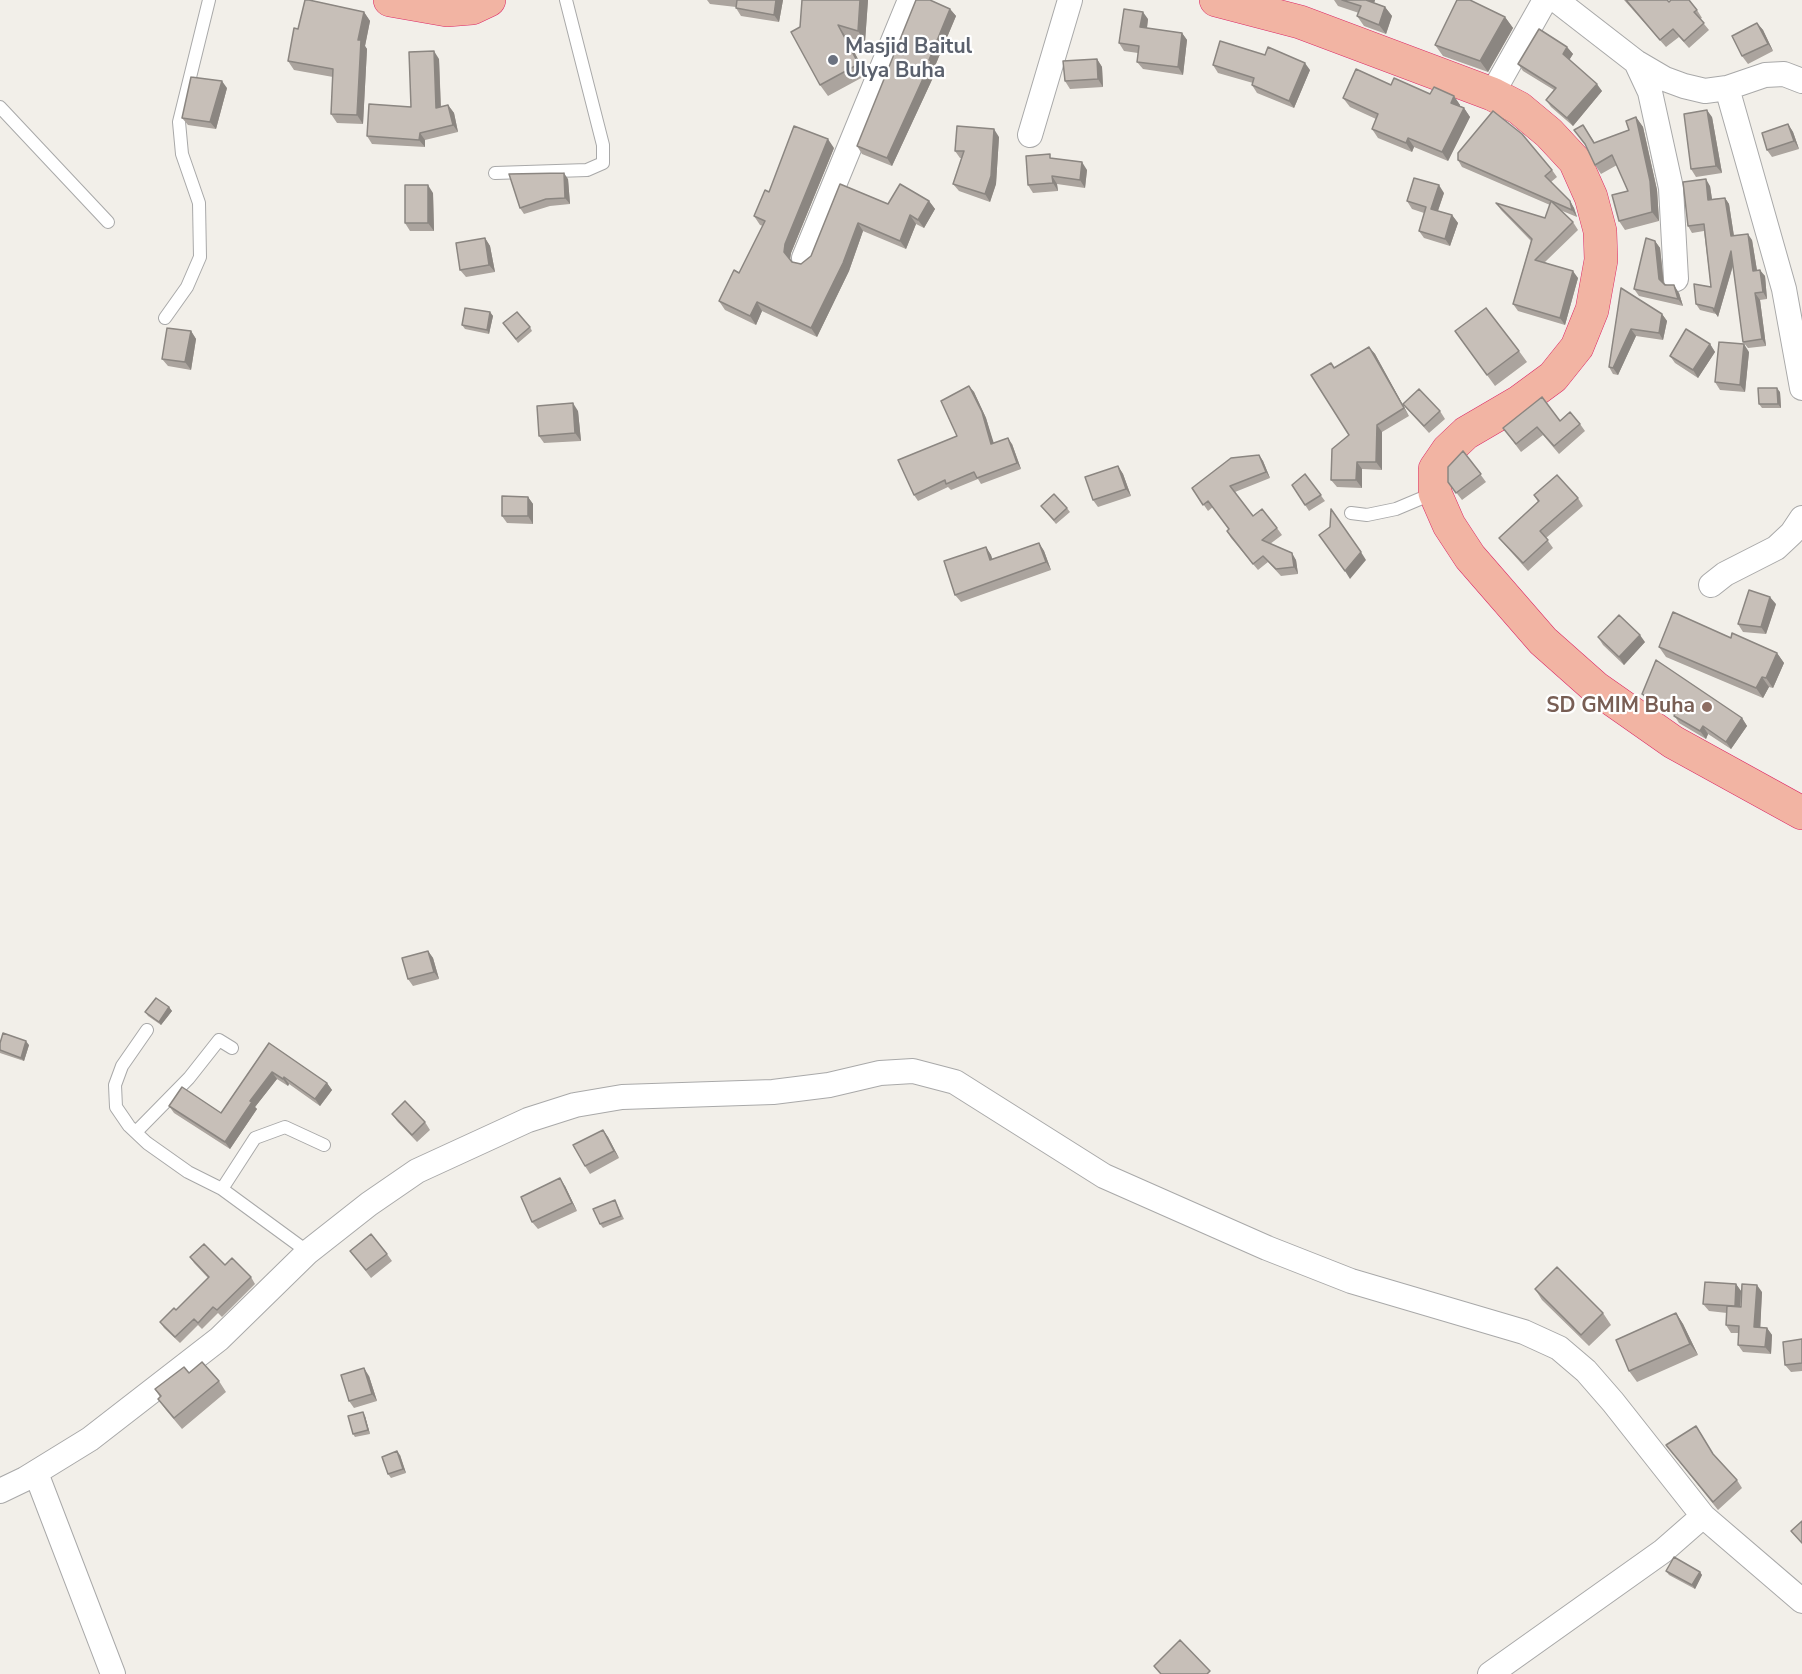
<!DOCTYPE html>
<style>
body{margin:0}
canvas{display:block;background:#f2efe9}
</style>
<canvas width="1802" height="1674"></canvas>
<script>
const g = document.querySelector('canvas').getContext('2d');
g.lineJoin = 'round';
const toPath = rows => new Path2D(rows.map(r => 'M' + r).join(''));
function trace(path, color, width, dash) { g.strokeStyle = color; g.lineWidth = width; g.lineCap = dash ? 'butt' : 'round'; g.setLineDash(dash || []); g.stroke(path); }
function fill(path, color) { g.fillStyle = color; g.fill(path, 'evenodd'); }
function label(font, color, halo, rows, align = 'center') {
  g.font = font + ' "Nunito Sans",sans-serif'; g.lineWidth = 4.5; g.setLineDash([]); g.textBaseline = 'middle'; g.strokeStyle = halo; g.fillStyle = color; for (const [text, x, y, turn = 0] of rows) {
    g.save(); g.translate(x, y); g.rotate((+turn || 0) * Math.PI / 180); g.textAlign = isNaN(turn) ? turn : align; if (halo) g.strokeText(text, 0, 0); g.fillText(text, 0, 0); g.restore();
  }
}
const service = toPath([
 [0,107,108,222],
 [495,173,587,170,603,163,603,145,566,0],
 [165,318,187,287,200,257,199,203,182,154,179,122,209,0],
 [1351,513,1367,515,1396,509,1434,493],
 [147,1030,122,1066,115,1085,116,1107,129,1126,147,1143,188,1172,222,1189],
 [136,1132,189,1078,219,1040,232,1048],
 [308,1252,222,1189,255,1138,285,1127,324,1145]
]);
const minor = toPath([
 [1556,0,1636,62,1665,79,1684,86,1705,91,1727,88,1765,75,1784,74,1802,81],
 [1636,62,1650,92,1671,188,1676,279],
 [1727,88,1784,289,1802,388],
 [1492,94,1545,0],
 [1030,135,1070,0],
 [804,258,910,0],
 [1711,585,1725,574,1776,548,1792,533,1802,518],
 [36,1473,113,1674],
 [0,1491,25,1479,90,1439,219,1339,308,1252,369,1204,417,1171,528,1120,575,1105,622,1097,773,1092,829,1085,880,1073,913,1071,955,1082,1104,1176,1267,1248,1351,1281,1524,1332,1559,1348,1586,1371,1613,1402,1703,1516,1802,1601],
 [1490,1674,1663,1551,1703,1516]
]);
const trunk = toPath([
 [390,0,447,10,472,8,489,0],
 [1216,0,1300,22,1492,94,1519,108,1549,133,1575,161,1591,197,1600,231,1601,260,1592,310,1577,347,1553,377,1519,402,1466,433,1448,450,1435,469,1435,493,1449,525,1470,557,1543,641,1596,688,1673,742,1802,813]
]);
trace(service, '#a9a9a9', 14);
trace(minor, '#a9a9a9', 26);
trace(trunk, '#dc2a67', 34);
trace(service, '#fff', 12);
trace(minor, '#fff', 24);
trace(trunk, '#f2b4a3', 33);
fill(toPath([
 [707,0,783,0,779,22,741,16,736,8,736,7,710,4],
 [802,0,868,0,865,42,846,37,865,72,863,77,828,96,820,85,800,27],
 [1334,0,1375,0,1374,3,1385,7,1392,16,1386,34,1364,26,1357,16,1359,13,1338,6],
 [1624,0,1667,0,1669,2,1697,10,1702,18,1700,19,1709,30,1689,48,1679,37,1666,47],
 [950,9,956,16,935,66,937,69,892,166,862,154,857,146],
 [364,12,370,21,365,46,367,49,363,124,337,123,331,114,333,77,294,70,288,61,298,29],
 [1505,17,1513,28,1488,72,1443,56,1435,45],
 [1148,19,1147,28,1182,33,1187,40,1183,75,1143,69,1137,62,1138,53,1124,51,1119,43],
 [1757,23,1763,30,1773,51,1748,64,1742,56],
 [1567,47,1573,54,1569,60,1602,91,1573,126,1551,107,1546,100,1554,90,1523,71,1518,64],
 [439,59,441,107,448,105,454,113,458,132,425,140,425,147,372,144,367,136,411,107],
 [1097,59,1102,67,1103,87,1070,89,1065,81],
 [1213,65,1310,70,1294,108,1257,93,1252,85,1253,83,1218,73],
 [1391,85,1430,94,1454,96,1460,105,1460,106,1464,108,1470,117,1448,161,1414,147,1412,152,1378,138,1372,129,1376,119,1350,107,1343,98],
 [227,88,216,129,188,125,182,118],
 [1636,117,1643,127,1657,190,1659,221,1625,230,1619,221,1628,191,1617,165,1601,174,1595,165,1587,147,1574,130,1583,125,1595,143,1629,130],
 [1712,117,1722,173,1696,177,1691,169],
 [1788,124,1793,132,1799,149,1772,157,1767,150],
 [999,137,996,184,990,202,959,191,953,184,962,158,960,158,955,151],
 [834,148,791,253,790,260,792,262,801,264,811,256,840,184,888,204,929,201,935,209,924,228,916,224,906,249,863,231,849,271,817,337,762,311,756,325,725,310,719,301,739,273,763,226,760,225,754,216,769,192],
 [1053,158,1087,170,1085,188,1057,184,1058,191,1033,193,1028,185],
 [1458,160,1552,170,1557,177,1551,182,1570,201,1574,208,1577,217,1560,210,1573,222,1578,230,1545,262,1578,278,1565,325,1518,311,1513,304,1531,241,1501,210,1496,203,1545,218,1550,205,1462,167],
 [568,179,570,204,550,206,524,214,520,208],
 [1710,186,1712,199,1725,198,1729,204,1734,236,1752,240,1757,270,1765,276,1767,299,1760,300,1766,346,1748,348,1743,342,1733,266,1718,317,1716,314,1700,310,1696,304,1711,287,1704,231,1692,233,1688,226],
 [433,193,434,231,410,231,405,223],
 [1444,193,1438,211,1452,215,1458,223,1450,246,1424,238,1419,231,1424,213,1412,209,1407,201],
 [485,238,490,246,495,272,466,277,460,270],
 [1655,241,1660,248,1664,283,1679,293,1683,306,1639,296,1634,289],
 [1621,288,1662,314,1667,321,1663,340,1636,336,1618,375,1613,374,1609,367],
 [490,312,493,316,489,334,465,329,462,325],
 [506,327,530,327,532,331,518,343],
 [191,331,196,339,191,370,168,366,162,359],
 [1455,331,1519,351,1527,362,1495,386],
 [1710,344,1715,352,1698,378,1675,363,1670,356],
 [1369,347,1375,354,1409,416,1382,432,1382,470,1362,469,1362,488,1337,487,1331,480,1349,435,1335,368],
 [1749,352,1745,392,1720,390,1715,382],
 [969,386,974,392,986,418,993,443,1012,444,1021,469,981,484,978,479,951,490,948,487,918,501,914,495,957,436],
 [1780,392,1781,408,1762,408,1759,404],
 [1403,404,1440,411,1445,419,1429,433,1409,411],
 [578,411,581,441,544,443,539,436],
 [1560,421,1580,424,1585,431,1559,454,1543,435,1521,452,1503,428],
 [1463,451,1486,482,1462,500,1448,482],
 [1259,455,1263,461,1270,478,1235,492,1253,516,1277,528,1282,535,1270,544,1296,560,1298,574,1281,576,1268,562,1258,570,1231,538,1227,531,1229,530,1213,507,1208,511,1192,488],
 [1118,466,1123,474,1131,496,1098,507,1093,500],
 [1305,474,1325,501,1309,511,1292,485],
 [1534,495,1578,498,1583,506,1546,538,1553,548,1528,571,1505,545,1499,538,1538,502],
 [528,497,533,504,533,524,507,523,502,516],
 [1041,506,1067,508,1070,512,1056,524],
 [1039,543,1044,551,1051,570,961,602,955,595,986,547,991,555,992,559],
 [1776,604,1766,634,1743,632,1738,624],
 [1598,637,1645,642,1624,665,1603,645],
 [1659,647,1777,653,1784,663,1773,688,1769,687,1763,698,1666,657],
 [1642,694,1742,718,1747,726,1731,749,1708,734,1706,739,1679,723,1674,715,1647,701],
 [428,951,433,958,439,979,413,986,408,979],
 [169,1007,172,1011,161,1025,148,1016,145,1012],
 [0,1043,29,1045,24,1061,0,1053],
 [269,1043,327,1083,332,1090,320,1106,289,1084,288,1086,277,1079,255,1107,257,1109,230,1149,174,1113,169,1106,221,1113],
 [392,1114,425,1122,430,1130,417,1142,397,1121],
 [603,1130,608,1137,619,1158,590,1174,585,1166],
 [565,1186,577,1211,538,1229,532,1222],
 [617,1204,624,1219,603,1228,600,1224],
 [350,1251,387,1254,392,1261,371,1278],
 [190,1257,225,1265,251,1277,255,1284,222,1317,218,1313,202,1329,198,1325,180,1343,164,1328,160,1322,176,1310,208,1278,194,1263],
 [1736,1284,1741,1291,1740,1307,1762,1292,1760,1327,1767,1328,1772,1335,1771,1354,1743,1352,1738,1345,1739,1333,1731,1333,1726,1325,1727,1313,1709,1311,1703,1304],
 [1535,1289,1603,1313,1611,1325,1589,1346,1542,1300],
 [1676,1313,1683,1324,1698,1355,1637,1382,1629,1371],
 [1802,1339,1802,1371,1791,1372,1785,1365],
 [189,1373,219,1381,226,1392,182,1429,166,1410,158,1399,160,1397,155,1389],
 [369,1376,377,1401,354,1408,349,1401],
 [365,1416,370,1434,355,1437,353,1434],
 [1666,1445,1715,1456,1737,1480,1742,1488,1718,1510],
 [400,1455,406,1473,391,1478,388,1474],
 [1666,1571,1700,1572,1702,1575,1695,1589,1669,1575]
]), '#aba49e');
fill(toPath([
 [776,0,783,0,779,22,774,15],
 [860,0,868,0,865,42,858,31],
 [1366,0,1375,0,1372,10],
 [1385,7,1392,16,1386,34,1379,25],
 [950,9,956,16,935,66,937,69,892,166,887,158],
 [364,12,370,21,365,46,367,49,363,124,357,115,358,40],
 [1143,12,1148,19,1146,35,1140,27],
 [1505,17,1513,28,1488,72,1480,61],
 [1757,23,1763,30,1773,51,1768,44],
 [838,25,846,37,865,72,863,77,855,66],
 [1182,33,1187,40,1183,75,1178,67],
 [1567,47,1573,54,1568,62,1563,54],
 [434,51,439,59,441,115,436,108],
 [1097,59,1102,67,1103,87,1098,79],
 [1305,63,1310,70,1294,108,1289,101],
 [222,81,227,88,216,129,210,122],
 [1597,84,1602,91,1573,126,1567,118],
 [1454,96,1460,105,1458,112,1451,103],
 [448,105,454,113,458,132,453,125],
 [1464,108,1470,117,1448,161,1442,152],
 [1707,110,1712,117,1722,173,1716,166],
 [1636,117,1643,127,1657,190,1659,221,1652,212],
 [1788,124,1793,132,1799,149,1794,141],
 [994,129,999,137,996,184,990,202,985,194],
 [420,133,425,140,425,147,419,140],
 [1408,138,1414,147,1412,152,1406,143],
 [828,139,834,148,791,253,790,260,784,252,785,244],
 [1082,162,1087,170,1085,188,1080,180],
 [564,173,568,179,570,204,565,198],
 [1052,176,1057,184,1058,191,1053,183],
 [1706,179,1710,186,1713,206,1708,200],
 [428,185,433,193,434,231,428,223],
 [1439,185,1444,193,1436,216,1431,209],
 [1725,198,1729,204,1735,243,1731,236],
 [929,201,935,209,924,228,918,220],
 [1570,201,1574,208,1577,217,1572,210],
 [910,215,916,224,906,249,900,241],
 [1452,215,1458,223,1450,246,1445,239],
 [858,223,863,231,849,271,817,337,811,328],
 [1748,234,1752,240,1758,277,1753,271],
 [485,238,490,246,495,272,489,265],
 [1655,241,1660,248,1664,286,1659,279],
 [1731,251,1735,258,1718,317,1714,311],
 [1760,270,1765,276,1767,299,1763,292],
 [1573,271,1578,278,1565,325,1560,318],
 [1674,285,1679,293,1683,306,1678,299],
 [1755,293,1760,300,1766,346,1762,339],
 [757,302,762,311,756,325,750,316],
 [490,312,493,316,489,334,487,330],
 [1662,314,1667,321,1663,340,1659,333],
 [1631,329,1636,336,1618,375,1613,368],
 [191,331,196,339,191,370,185,362],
 [1710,344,1715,352,1698,378,1693,370],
 [1744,344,1749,352,1745,392,1740,385],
 [1369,347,1375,354,1409,416,1404,408],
 [969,386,974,392,986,418,996,450,991,444],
 [1777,388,1780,392,1781,408,1778,404],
 [573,403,578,411,581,441,575,433],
 [1377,425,1382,432,1382,470,1376,462],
 [1008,438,1012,444,1021,469,1017,463],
 [1259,455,1263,461,1270,478,1266,472],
 [1357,462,1362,469,1362,488,1356,480],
 [1118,466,1123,474,1131,496,1126,489],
 [528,497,533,504,533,524,528,516],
 [1039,543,1044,551,1051,570,1046,562],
 [986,547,991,555,995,567,990,560],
 [1361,552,1366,560,1350,579,1345,571],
 [1292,553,1296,560,1298,574,1294,567],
 [1770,597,1776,604,1766,634,1761,627],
 [1640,635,1645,642,1624,665,1619,657],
 [1777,653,1784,663,1773,688,1766,678],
 [1762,677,1769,687,1763,698,1756,688],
 [1742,718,1747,726,1731,749,1726,742],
 [1703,726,1708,734,1706,739,1700,731],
 [428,951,433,958,439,979,434,972],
 [169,1007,172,1011,161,1025,159,1022],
 [26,1041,29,1045,24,1061,21,1058],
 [272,1072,277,1079,255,1107,257,1109,230,1149,225,1142,250,1101],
 [284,1077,289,1084,288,1086,283,1079],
 [327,1083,332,1090,320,1106,315,1099],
 [603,1130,608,1137,619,1158,614,1151],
 [560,1178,565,1186,577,1211,572,1203],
 [1736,1284,1741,1291,1740,1314,1735,1306],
 [1757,1285,1762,1292,1760,1335,1754,1327],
 [1676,1313,1683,1324,1698,1355,1690,1344],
 [1767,1328,1772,1335,1771,1354,1765,1347],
 [364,1368,369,1376,377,1401,372,1394],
 [363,1412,365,1416,370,1434,368,1430],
 [397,1451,400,1455,406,1473,403,1469],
 [1700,1572,1702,1575,1695,1589,1692,1585]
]), '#8b8681');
const building = toPath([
 [305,0,309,0,364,12,358,40,361,40,357,115,331,114,333,69,288,61,294,28,298,29,305,0],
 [737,0,776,0,774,15,736,8,737,0],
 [802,0,860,0,858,31,838,25,857,61,855,66,820,85,791,32,800,27,802,0],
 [916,0,930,0,950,9,929,60,931,61,887,158,857,146,916,0],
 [1342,0,1366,0,1385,7,1379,25,1357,16,1361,6,1342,0],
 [1457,0,1470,0,1505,17,1480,61,1435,45,1457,0],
 [1626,0,1667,0,1669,2,1671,0,1689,0,1697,10,1694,12,1704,23,1684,41,1673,29,1660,40,1626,0],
 [1124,9,1143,12,1140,27,1182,33,1178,67,1137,62,1139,46,1119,43,1124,9],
 [1757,23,1768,44,1742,56,1732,36,1757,23],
 [1539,29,1567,47,1563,54,1597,84,1567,118,1546,100,1556,88,1518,64,1539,29],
 [1220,41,1265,55,1268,47,1305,63,1289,101,1252,85,1254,78,1213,65,1220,41],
 [434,51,436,108,448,105,453,125,420,133,419,140,367,136,369,104,411,107,409,52,434,51],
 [1097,59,1098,79,1065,81,1063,61,1097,59],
 [1356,69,1391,85,1394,78,1430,94,1434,87,1454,96,1451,103,1464,108,1442,152,1408,138,1406,143,1372,129,1378,114,1343,98,1356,69],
 [191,77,222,81,210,122,182,118,191,77],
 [1707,110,1716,166,1691,169,1684,114,1707,110],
 [1493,111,1522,134,1552,170,1545,176,1570,201,1572,210,1458,160,1458,153,1493,111],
 [1636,117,1650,181,1652,212,1619,221,1612,195,1628,191,1612,155,1595,165,1585,144,1574,130,1583,125,1594,143,1629,130,1626,121,1636,117],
 [1788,124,1794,141,1767,150,1762,133,1788,124],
 [794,126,828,139,785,244,784,252,792,262,801,264,811,256,840,184,888,204,900,184,929,201,918,220,910,215,900,241,858,223,843,263,811,328,757,302,750,316,719,301,734,270,739,273,765,221,754,216,765,190,769,192,794,126],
 [957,126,994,129,991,176,985,194,953,184,964,151,955,151,957,126],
 [1050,154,1050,158,1082,162,1080,180,1052,176,1053,183,1028,185,1026,156,1050,154],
 [564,173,565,198,546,199,520,208,509,174,564,173],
 [1414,178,1439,185,1431,209,1452,215,1445,239,1419,231,1426,207,1407,201,1414,178],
 [1706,179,1708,200,1725,198,1731,236,1748,234,1753,271,1760,270,1763,292,1755,293,1762,339,1743,342,1731,251,1714,311,1713,308,1696,304,1694,284,1711,287,1704,224,1688,226,1683,182,1706,179],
 [405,185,428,185,428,223,405,223,405,185],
 [1551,201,1573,222,1535,260,1573,271,1560,318,1513,304,1532,239,1496,203,1545,218,1551,201],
 [485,238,489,265,460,270,456,243,485,238],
 [1646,238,1655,241,1659,279,1665,285,1674,285,1678,299,1634,289,1646,238],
 [1621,288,1662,314,1659,333,1631,329,1613,368,1609,367,1621,288],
 [465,308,490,312,487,330,462,325,465,308],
 [1486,308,1519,351,1487,375,1455,331,1486,308],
 [517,312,530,327,516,339,503,323,517,312],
 [167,328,191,331,185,362,162,359,167,328],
 [1686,329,1710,344,1693,370,1670,356,1686,329],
 [1719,342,1744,344,1740,385,1715,382,1719,342],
 [1369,347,1404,408,1377,425,1376,462,1357,462,1356,480,1331,480,1332,449,1349,435,1311,375,1331,363,1334,368,1369,347],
 [969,386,982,412,991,444,1008,438,1017,463,977,478,974,472,946,484,945,480,914,495,898,460,957,436,941,401,969,386],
 [1758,388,1777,388,1778,404,1759,404,1758,388],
 [1419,389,1440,411,1424,426,1403,404,1419,389],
 [1542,397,1560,421,1570,412,1580,424,1554,446,1537,427,1516,444,1503,428,1542,397],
 [573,403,575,433,539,436,537,406,573,403],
 [1463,451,1481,474,1456,493,1448,482,1448,467,1463,451],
 [1259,455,1266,472,1230,486,1253,516,1262,509,1277,528,1262,540,1292,553,1294,567,1276,569,1263,556,1253,564,1227,531,1229,529,1208,501,1203,505,1192,488,1231,458,1259,455],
 [1118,466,1126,489,1093,500,1085,477,1118,466],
 [1305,474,1321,495,1305,505,1292,485,1305,474],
 [1557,475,1578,498,1540,531,1548,540,1523,563,1499,538,1539,501,1534,495,1557,475],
 [1054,494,1067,508,1054,520,1041,506,1054,494],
 [502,496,528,497,528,516,502,516,502,496],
 [1331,509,1361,552,1345,571,1319,535,1330,527,1331,509],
 [1039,543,1046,562,955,595,944,561,986,547,990,560,1039,543],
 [1749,590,1770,597,1761,627,1738,624,1749,590],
 [1673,612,1731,638,1732,633,1777,653,1766,678,1762,677,1756,688,1659,647,1673,612],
 [1619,615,1640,635,1619,657,1598,637,1619,615],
 [1656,660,1742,718,1726,742,1703,726,1700,731,1688,724,1674,716,1676,712,1642,694,1656,660],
 [428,951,434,972,408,979,402,958,428,951],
 [156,998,169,1007,159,1022,145,1012,156,998],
 [3,1033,26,1041,21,1058,0,1050,0,1043,3,1033],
 [269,1043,327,1083,315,1099,284,1077,283,1079,272,1072,250,1101,252,1102,225,1142,169,1106,182,1087,221,1113,269,1043],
 [405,1101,425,1122,412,1135,392,1114,405,1101],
 [603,1130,614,1151,585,1166,573,1145,603,1130],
 [560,1178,572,1203,532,1222,521,1197,560,1178],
 [615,1200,621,1216,600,1224,593,1209,615,1200],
 [371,1234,387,1254,366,1270,350,1251,371,1234],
 [204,1244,225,1265,232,1258,251,1277,217,1310,213,1307,198,1323,194,1319,175,1337,160,1322,174,1308,176,1310,209,1277,190,1257,204,1244],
 [1557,1267,1603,1313,1581,1335,1535,1289,1557,1267],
 [1705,1282,1736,1284,1735,1306,1703,1304,1705,1282],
 [1742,1284,1757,1285,1754,1327,1767,1328,1765,1347,1738,1345,1739,1326,1726,1325,1727,1306,1741,1307,1742,1284],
 [1676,1313,1690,1344,1629,1371,1616,1340,1676,1313],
 [1802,1339,1802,1363,1785,1365,1783,1342,1802,1339],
 [202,1362,219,1381,174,1418,158,1399,161,1396,155,1389,184,1367,189,1373,202,1362],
 [364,1368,372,1394,349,1401,341,1375,364,1368],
 [363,1412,368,1430,353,1434,348,1416,363,1412],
 [1696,1426,1713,1454,1737,1480,1713,1502,1666,1445,1696,1426],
 [397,1451,403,1469,388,1474,382,1457,397,1451],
 [1802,1521,1802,1543,1791,1531,1802,1521],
 [1674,1557,1700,1572,1692,1585,1666,1571,1674,1557],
 [1180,1640,1210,1671,1207,1674,1161,1674,1154,1666,1180,1640]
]);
fill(building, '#c7bfb8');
trace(building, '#8b8681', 1.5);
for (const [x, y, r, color] of [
 [833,60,6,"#6b7280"],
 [1707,707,6,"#8d6e63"]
]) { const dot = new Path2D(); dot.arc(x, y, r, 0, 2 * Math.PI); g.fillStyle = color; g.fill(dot); trace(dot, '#fff', 2); }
label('bold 21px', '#5b616d', '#fff', [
 ["Masjid Baitul",845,48],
 ["Ulya Buha",845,72]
], 'left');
label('bold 21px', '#785e54', '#fff', [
 ["SD GMIM Buha",1695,707]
], 'right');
</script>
